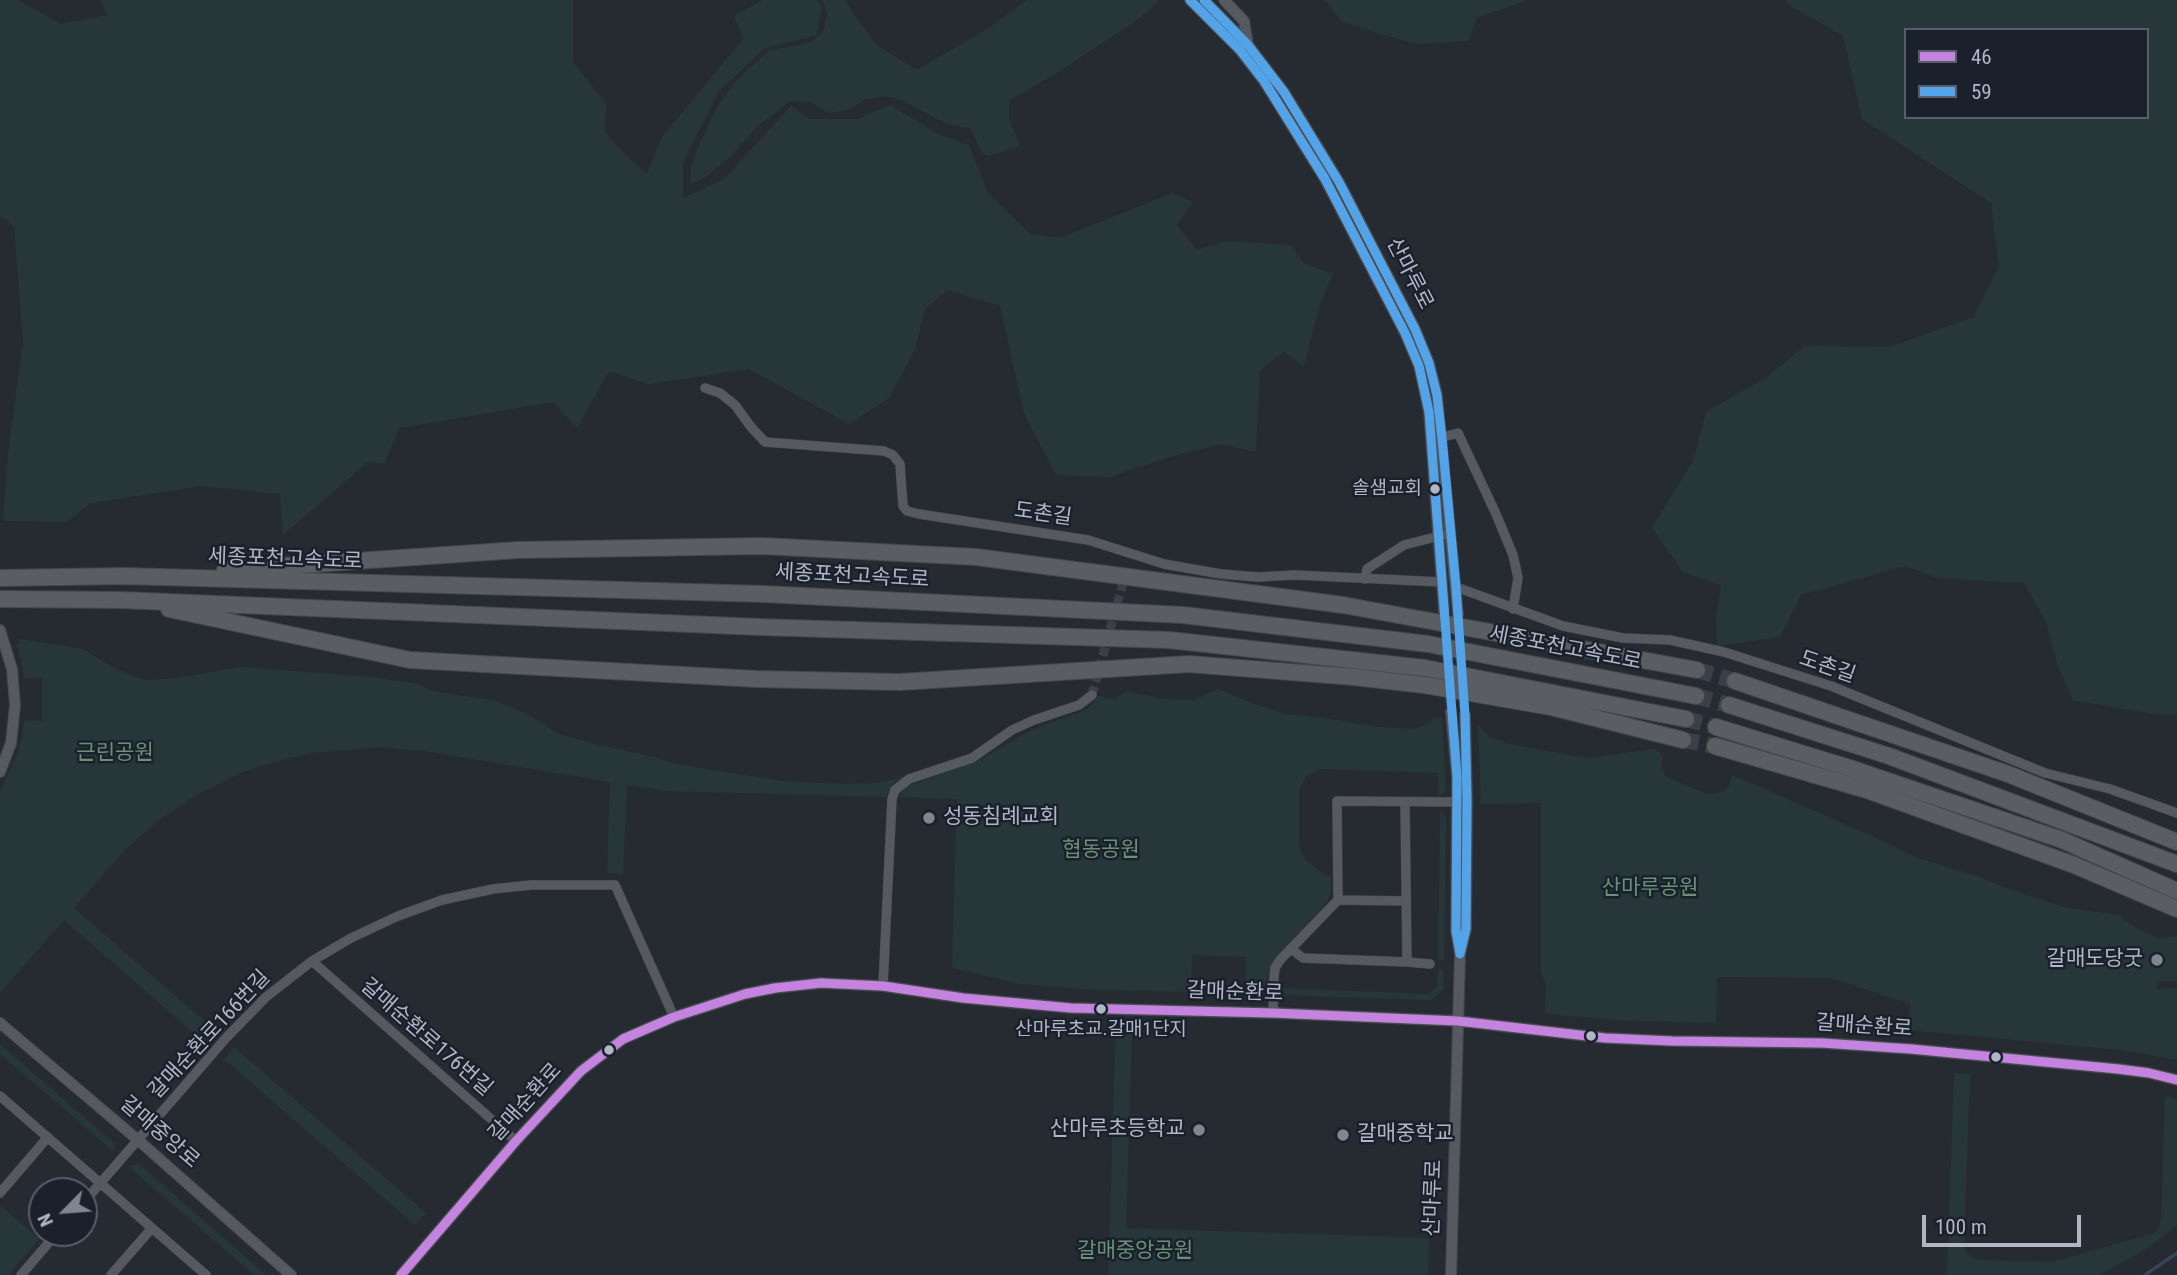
<!DOCTYPE html>
<meta charset="utf-8">
<style>
body{margin:0}
#map{position:relative;width:2177px;height:1275px;overflow:hidden;background:#262b32;font-family:"Roboto Condensed",sans-serif}
canvas{display:block}
.legend{position:absolute;left:1904px;top:28px;width:245px;height:91px;box-sizing:border-box;background:#1b212c;border:2px solid #575d69;margin:0;padding:9px 12px;list-style:none;font-size:21px;color:#b0b7c4}
.legend li{display:flex;align-items:center;gap:14px;height:35px}
.legend b{width:35px;border:2px solid #575d69}
.north{position:absolute;left:28px;top:1177px;width:70px;height:70px;box-sizing:border-box;background:#1b212c;border:2px solid #575d69;border-radius:50%;rotate:245deg;font-size:19px;font-weight:700;line-height:28px;text-align:center;color:#b0b7c4}
.north::after{content:'';display:block;margin:auto;width:24px;height:32px;background:#808691;clip-path:polygon(50% 0,100% 100%,50% 72%,0 100%)}
.scale{position:absolute;left:1922px;top:1215px;width:159px;height:32px;box-sizing:border-box;border:4px solid #b0b7c4;border-top:0;padding-left:9px;font-size:21px;line-height:24px;white-space:nowrap;color:#b0b7c4;-webkit-text-stroke:5px #1b212c;paint-order:stroke}
</style>
<div id="map">
<canvas width="2177" height="1275"></canvas>
<ul class="legend">
<li><b style="height:9px;background:#c483df"></b>46</li>
<li><b style="height:9px;background:#53a3e8"></b>59</li>
</ul>
<div class="north">N</div>
<div class="scale">100 m</div>
</div>
<script>
const g = document.querySelector('canvas').getContext('2d');
g.lineJoin = 'round';
function fill(path, color) { g.fillStyle = color; g.fill(path, 'evenodd'); }
const toPath = rows => new Path2D(rows.map(r => 'M' + r).join(''));
function trace(path, color, width, dash) { g.strokeStyle = color; g.lineWidth = width; g.lineCap = dash ? 'butt' : 'round'; g.setLineDash(dash || []); g.stroke(path); }
function label(font, color, halo, rows, align = 'center') {
  g.font = font + ' "Roboto Condensed","Noto Sans KR",sans-serif'; g.lineWidth = 5; g.setLineDash([]); g.textBaseline = 'middle'; g.strokeStyle = halo; g.fillStyle = color; for (const [text, x, y, turn = 0] of rows) {
    g.save(); g.translate(x, y); g.rotate((+turn || 0) * Math.PI / 180); g.textAlign = isNaN(turn) ? turn : align; if (halo) g.strokeText(text, 0, 0); g.fillText(text, 0, 0); g.restore();
  }
}
fill(toPath([
 [0,0,18,0,61,24,108,15,100,0,573,0,573,62,607,105,604,130,620,150,647,174,661,138,744,38,734,16,763,0,817,0,822,8,816,36,765,48,719,91,683,163,683,198,724,179,791,106,809,119,857,119,890,105,938,134,969,145,988,193,1030,234,1060,238,1172,193,1193,202,1177,225,1197,250,1225,241,1291,245,1303,263,1333,274,1320,304,1304,366,1284,352,1260,370,1256,452,1221,444,1170,457,1109,477,1056,475,1024,413,1000,306,948,290,925,309,915,350,889,398,849,424,749,369,648,384,609,371,577,428,553,402,399,428,384,464,369,461,283,535,280,494,201,486,91,503,66,522,3,521,8,455,23,342,14,226,0,216],
 [822,0,846,0,852,12,878,46,917,70,987,29,1027,0,1159,0,1140,18,1057,73,1009,100,1009,118,1020,146,989,156,982,153,971,129,945,123,900,99,885,96,865,99,849,110,828,113,811,102,790,101,758,126,730,157,706,177,691,184,691,167,699,145,718,106,736,81,768,51,812,42,824,30,827,13],
 [1325,0,1528,0,1476,18,1469,41,1416,44,1342,22],
 [1785,0,2177,0,2177,715,2153,714,2073,700,2058,666,2046,622,2024,583,1937,578,1905,566,1801,595,1780,637,1717,646,1716,618,1721,585,1683,572,1652,527,1693,461,1706,412,1764,379,1805,346,1889,347,1974,317,1999,266,1991,203,1862,119,1843,36,1792,7],
 [1906,30,2147,30,2147,117,1906,117],
 [19,639,83,649,114,668,145,680,177,678,241,667,369,677,418,684,432,691,496,701,527,714,559,734,591,743,654,757,675,764,750,776,781,781,845,784,877,783,910,775,894,782,886,797,667,791,627,785,623,874,607,873,610,782,431,752,383,747,312,753,289,758,243,772,200,793,160,819,124,851,74,908,216,1031,205,1043,64,920,0,993,0,791,18,753,25,720,42,721,42,677,25,679,17,644,20,643],
 [1218,689,1256,705,1287,714,1318,717,1379,727,1416,729,1431,721,1434,717,1442,718,1446,791,1439,797,1438,773,1321,769,1306,776,1299,791,1299,846,1303,856,1307,861,1326,876,1331,876,1331,892,1326,904,1274,959,1269,970,1267,989,1262,994,1246,994,1246,957,1192,955,1191,992,1082,989,1020,984,952,968,957,799,899,797,904,789,910,785,980,760,1031,730,1083,711,1091,706,1099,696,1114,700,1127,691,1163,699,1194,700],
 [1478,724,1489,737,1513,745,1588,758,1654,749,1663,755,1661,766,1666,777,1705,793,1716,794,1725,790,1729,786,1732,775,1877,838,1915,857,1977,876,2006,888,2067,908,2119,915,2133,926,2159,939,2177,936,2177,981,2158,981,2156,989,2177,988,2177,1060,2121,1050,1909,1030,1910,1004,1832,978,1717,977,1716,1023,1619,1020,1545,1014,1546,984,1541,972,1541,803,1481,804],
 [1440,810,1446,816,1444,960,1438,960],
 [1438,969,1444,970,1443,990,1431,1000,1286,995,1280,988,1429,994,1437,987],
 [1116,1028,1132,1028,1126,1228,1429,1238,1428,1275,1108,1275],
 [0,1044,114,1143,114,1152,0,1054],
 [234,1047,426,1213,415,1225,224,1059],
 [1954,1073,1970,1074,1964,1245,1966,1252,1973,1258,1979,1260,2052,1262,2155,1233,2161,1221,2165,1096,2177,1100,2177,1225,2145,1250,2099,1275,1947,1275],
 [139,1164,266,1275,254,1275,128,1166],
 [0,1205,39,1239,8,1275,0,1275]
]), '#273739');
trace(toPath([
 [2145,1275,2177,1253]
]), '#354459', 3.5);
trace(toPath([
 [1092,695,1128,565]
]), '#3b4048', 9, [9, 4.5]);
trace(toPath([
 [1445,621,1451,712],
 [1458,623,1465,715]
]), '#3b4048', 10, [10, 5]);
trace(toPath([
 [1697,670,1735,681],
 [1696,696,1729,705],
 [1686,719,1716,727],
 [1683,740,1715,746]
]), '#3b4048', 16, [16, 8]);
const minor = toPath([
 [705,388,720,393,735,405,751,427,765,442,884,451,893,455,900,464,903,506,907,511,919,514,1088,540,1164,564,1221,574,1258,577,1295,575,1442,582],
 [1436,439,1458,433,1496,514,1513,555,1518,578,1513,609],
 [1365,579,1367,569,1404,545,1451,533],
 [1456,587,1563,626,1623,638,1670,640,1724,652,1831,686,2045,773,2110,789,2177,813],
 [1338,900,1406,901],
 [1291,949,1303,958,1407,962,1405,802],
 [312,961,516,1141],
 [1407,962,1430,964],
 [883,986,892,799,895,790,909,779,972,758,1012,730,1034,720,1079,705,1092,695],
 [1273,1013,1274,977,1275,968,1280,960,1338,900,1337,801,1456,802],
 [0,1096,206,1275],
 [0,1193,48,1137],
 [84,1202,226,1038,266,997,312,961,351,938,398,916,442,900,493,889,531,885,615,885,674,1017],
 [21,1275,57,1233],
 [111,1275,152,1228]
]);
const tertiary = toPath([
 [1190,0,1240,50,1264,81,1325,179,1405,333,1419,366,1429,412,1444,611],
 [1204,0,1248,45,1284,92,1339,182,1415,329,1429,363,1437,395,1458,614],
 [1224,0,1244,21,1248,45],
 [0,630,12,669,15,705,11,743,0,772],
 [1451,712,1457,777,1456,931,1460,954,1466,929,1467,800,1465,715],
 [0,1023,138,1140,291,1275],
 [401,1275,516,1141,581,1071,623,1039,674,1017,745,994,775,988,821,983,883,986,963,998,1071,1008,1273,1013,1458,1021,1605,1038,1672,1041,1822,1043,1911,1049,2118,1069,2149,1073,2177,1080],
 [1451,1275,1460,954]
]);
const motorway = toPath([
 [225,570,518,550,763,546,976,557,1343,605,1697,670],
 [0,578,124,576,764,594,1183,615,1428,644,1696,696],
 [0,599,122,600,760,627,1169,640,1425,668,1686,719],
 [169,609,410,660,757,679,900,682,1189,664,1354,677,1424,685,1551,707,1683,740],
 [1735,681,2008,774,2177,842],
 [1729,705,1889,756,2177,864],
 [1716,727,1853,769,2062,840,2177,891],
 [1715,746,1867,790,2074,865,2177,909]
]);
trace(minor, '#44474d', 10);
trace(tertiary, '#44474d', 12);
trace(motorway, '#43474d', 18);
trace(minor, '#565960', 9);
trace(tertiary, '#565960', 10);
trace(motorway, '#5a5d61', 16);
trace(toPath([
 [401,1275,516,1141,581,1071,623,1039,674,1017,745,994,775,988,821,983,883,986,963,998,1071,1008,1273,1013,1458,1021,1605,1038,1672,1041,1822,1043,1911,1049,2118,1069,2149,1073,2177,1080]
]), '#c483df', 9);
trace(toPath([
 [1190,0,1240,50,1264,81,1325,179,1405,333,1419,366,1429,412,1457,777,1456,931,1460,954,1466,929,1467,800,1465,715,1456,587,1442,438,1437,395,1429,363,1415,329,1339,182,1284,92,1248,45,1204,0]
]), '#53a3e8', 9);
for (const [x, y, r, color] of [
 [1435,489,6,"#b0b7c4"],
 [929,818,7,"#808691"],
 [2157,960,7,"#808691"],
 [1101,1009,6,"#b0b7c4"],
 [1591,1036,6,"#b0b7c4"],
 [609,1050,6,"#b0b7c4"],
 [1996,1057,6,"#b0b7c4"],
 [1199,1130,7,"#808691"],
 [1343,1135,7,"#808691"]
]) { const dot = new Path2D(); dot.arc(x, y, r, 0, 2 * Math.PI); g.fillStyle = color; g.fill(dot); trace(dot, '#1b212c', 2.5); }
label('19px', '#b0b7c4', '#1b212c', [
 ["솔샘교회",1422,489],
 ["산마루초교.갈매1단지",1101,1030,"center"]
], 'right');
label('21px', '#b0b7c4', '#1b212c', [
 ["산마루로",1409,274,63],
 ["도촌길",1043,515,8],
 ["세종포천고속도로",285,560,2],
 ["세종포천고속도로",852,577,3],
 ["세종포천고속도로",1565,649,11],
 ["도촌길",1827,668,19],
 ["갈매순환로",1235,993,2],
 ["갈매순환로",1864,1027,4],
 ["갈매순환로166번길",210,1035,-47],
 ["갈매순환로176번길",426,1038,41],
 ["갈매순환로",526,1103,-48],
 ["갈매중앙로",159,1133,41],
 ["산마루로",1434,1198,-88]
]);
label('21px', '#699273', '#1b212c', [
 ["근린공원",115,754],
 ["협동공원",1101,851],
 ["산마루공원",1650,889],
 ["갈매중앙공원",1135,1252]
]);
label('21px', '#b0b7c4', '#1b212c', [
 ["성동침례교회",943,818],
 ["갈매도당굿",2143,960,"right"],
 ["산마루초등학교",1185,1130,"right"],
 ["갈매중학교",1357,1135]
], 'left');
</script>
